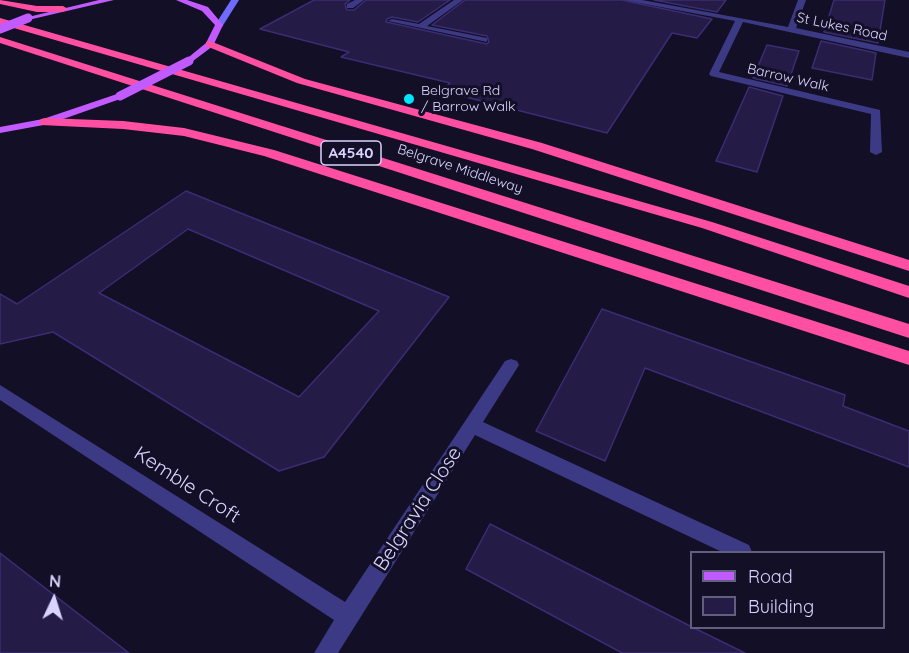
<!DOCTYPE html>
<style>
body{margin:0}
#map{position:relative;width:909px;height:653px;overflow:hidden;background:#130f26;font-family:Quicksand,sans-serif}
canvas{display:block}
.legend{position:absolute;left:690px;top:551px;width:195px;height:78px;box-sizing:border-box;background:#130f26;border:2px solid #625e7d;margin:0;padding:8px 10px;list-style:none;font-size:18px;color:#d9d4ff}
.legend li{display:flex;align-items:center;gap:12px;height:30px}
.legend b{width:30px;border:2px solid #625e7d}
.north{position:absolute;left:24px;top:569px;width:60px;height:60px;-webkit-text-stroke:4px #130f26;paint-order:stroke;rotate:4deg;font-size:16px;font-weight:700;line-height:24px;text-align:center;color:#d9d4ff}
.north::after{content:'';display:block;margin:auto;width:21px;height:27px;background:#d9d4ff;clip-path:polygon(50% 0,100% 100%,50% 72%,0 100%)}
</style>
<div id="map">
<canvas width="909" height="653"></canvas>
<ul class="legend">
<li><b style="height:8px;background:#c25bff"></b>Road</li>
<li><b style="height:16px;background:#241b47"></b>Building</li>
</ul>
<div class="north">N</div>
</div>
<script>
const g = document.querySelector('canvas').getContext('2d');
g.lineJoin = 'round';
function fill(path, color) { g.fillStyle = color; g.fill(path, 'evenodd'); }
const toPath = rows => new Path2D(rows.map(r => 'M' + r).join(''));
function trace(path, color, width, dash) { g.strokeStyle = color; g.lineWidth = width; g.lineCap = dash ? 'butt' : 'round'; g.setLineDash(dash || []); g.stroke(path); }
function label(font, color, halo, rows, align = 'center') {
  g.font = font + ' Quicksand,sans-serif'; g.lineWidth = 6; g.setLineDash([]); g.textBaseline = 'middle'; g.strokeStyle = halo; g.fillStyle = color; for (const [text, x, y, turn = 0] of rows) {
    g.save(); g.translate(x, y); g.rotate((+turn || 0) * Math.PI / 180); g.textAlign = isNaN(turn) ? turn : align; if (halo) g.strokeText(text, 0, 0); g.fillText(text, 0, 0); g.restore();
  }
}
const building = toPath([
 [314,0,350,0,345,4,347,10,354,10,366,0,450,0,418,22,392,17,387,19,386,22,487,44,489,42,487,36,432,25,465,0,622,0,712,19,697,38,672,33,607,133,442,91,450,83,341,57,349,52,260,29,314,0],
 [654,0,726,0,717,12,654,0],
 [834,0,885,0,878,43,824,32,834,0],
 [821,41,876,53,872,80,812,68,821,41],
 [767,45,799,51,787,86,753,78,767,45],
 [749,87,783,96,757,172,716,161,749,87],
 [186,191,449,297,324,457,279,471,53,332,0,344,0,294,17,304,186,191],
 [188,229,379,311,299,397,99,293,188,229],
 [602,309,845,395,843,406,909,431,909,467,645,368,605,461,536,431,602,309],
 [490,524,692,627,745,653,622,653,466,569,490,524],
 [0,553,129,653,0,653,0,553]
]);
fill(building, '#241b47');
trace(building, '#3b2d73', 1.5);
fill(toPath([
 [355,0,364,0,353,8,347,8,347,4,355,0]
]), '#3d3a85');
fill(toPath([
 [454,0,463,0,427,26,487,38,487,42,388,21,392,19,419,24,454,0],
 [624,0,642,0,788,27,798,0,806,0,796,28,909,52,909,58,743,22,719,72,880,110,882,152,876,155,870,152,871,114,711,76,709,74,735,21,624,0],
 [511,359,517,361,519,365,483,422,749,545,752,552,722,552,475,435,338,653,314,653,334,620,0,400,0,385,345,602,505,361,511,359]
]), '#3d3a85');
fill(toPath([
 [231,0,239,0,222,27,216,27,215,25,231,0]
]), '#6f6bff');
fill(toPath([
 [99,0,114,0,28,20,24,18,99,0],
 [176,0,187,0,208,7,223,25,213,46,189,64,184,61,206,43,215,25,202,11,176,0],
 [120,93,125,96,123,98,49,124,0,133,0,127,43,119,120,93]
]), '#c25bff');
fill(toPath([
 [0,0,37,6,63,6,68,9,63,12,37,12,0,4,0,0],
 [0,18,712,222,909,286,909,298,702,228,0,24,0,18],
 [0,37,909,324,909,338,0,43,0,37],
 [210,41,305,79,542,143,909,260,909,271,532,149,297,83,206,46,206,42,210,41],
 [45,118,123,121,184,128,274,150,909,351,909,365,264,156,184,136,123,129,41,125,39,122,41,119,45,118]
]), '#ff4fa3');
trace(toPath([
 [0,29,28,18],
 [120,96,189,61]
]), '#c25bff', 9);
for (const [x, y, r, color] of [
 [409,99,6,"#00e5ff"]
]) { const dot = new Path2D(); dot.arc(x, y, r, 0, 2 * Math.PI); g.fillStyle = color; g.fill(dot); trace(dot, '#130f26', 2); }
label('14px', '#d9d4ff', '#130f26', [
 ["St Lukes Road",842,27,12],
 ["Barrow Walk",788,78,13],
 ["Belgrave Middleway",460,169,18]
]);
label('14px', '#d9d4ff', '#130f26', [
 ["Belgrave Rd",421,91],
 ["/ Barrow Walk",421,107]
], 'left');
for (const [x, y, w] of [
 [351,153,60]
]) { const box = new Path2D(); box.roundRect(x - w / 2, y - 12, w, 24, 4.5); g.fillStyle = '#130f26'; g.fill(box); trace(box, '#d9d4ff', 1.5); }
label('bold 15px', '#d9d4ff', null, [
 ["A4540",351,153]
]);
label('20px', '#d9d4ff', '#130f26', [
 ["Kemble Croft",187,485,33],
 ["Belgravia Close",418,509,-57]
]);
</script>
